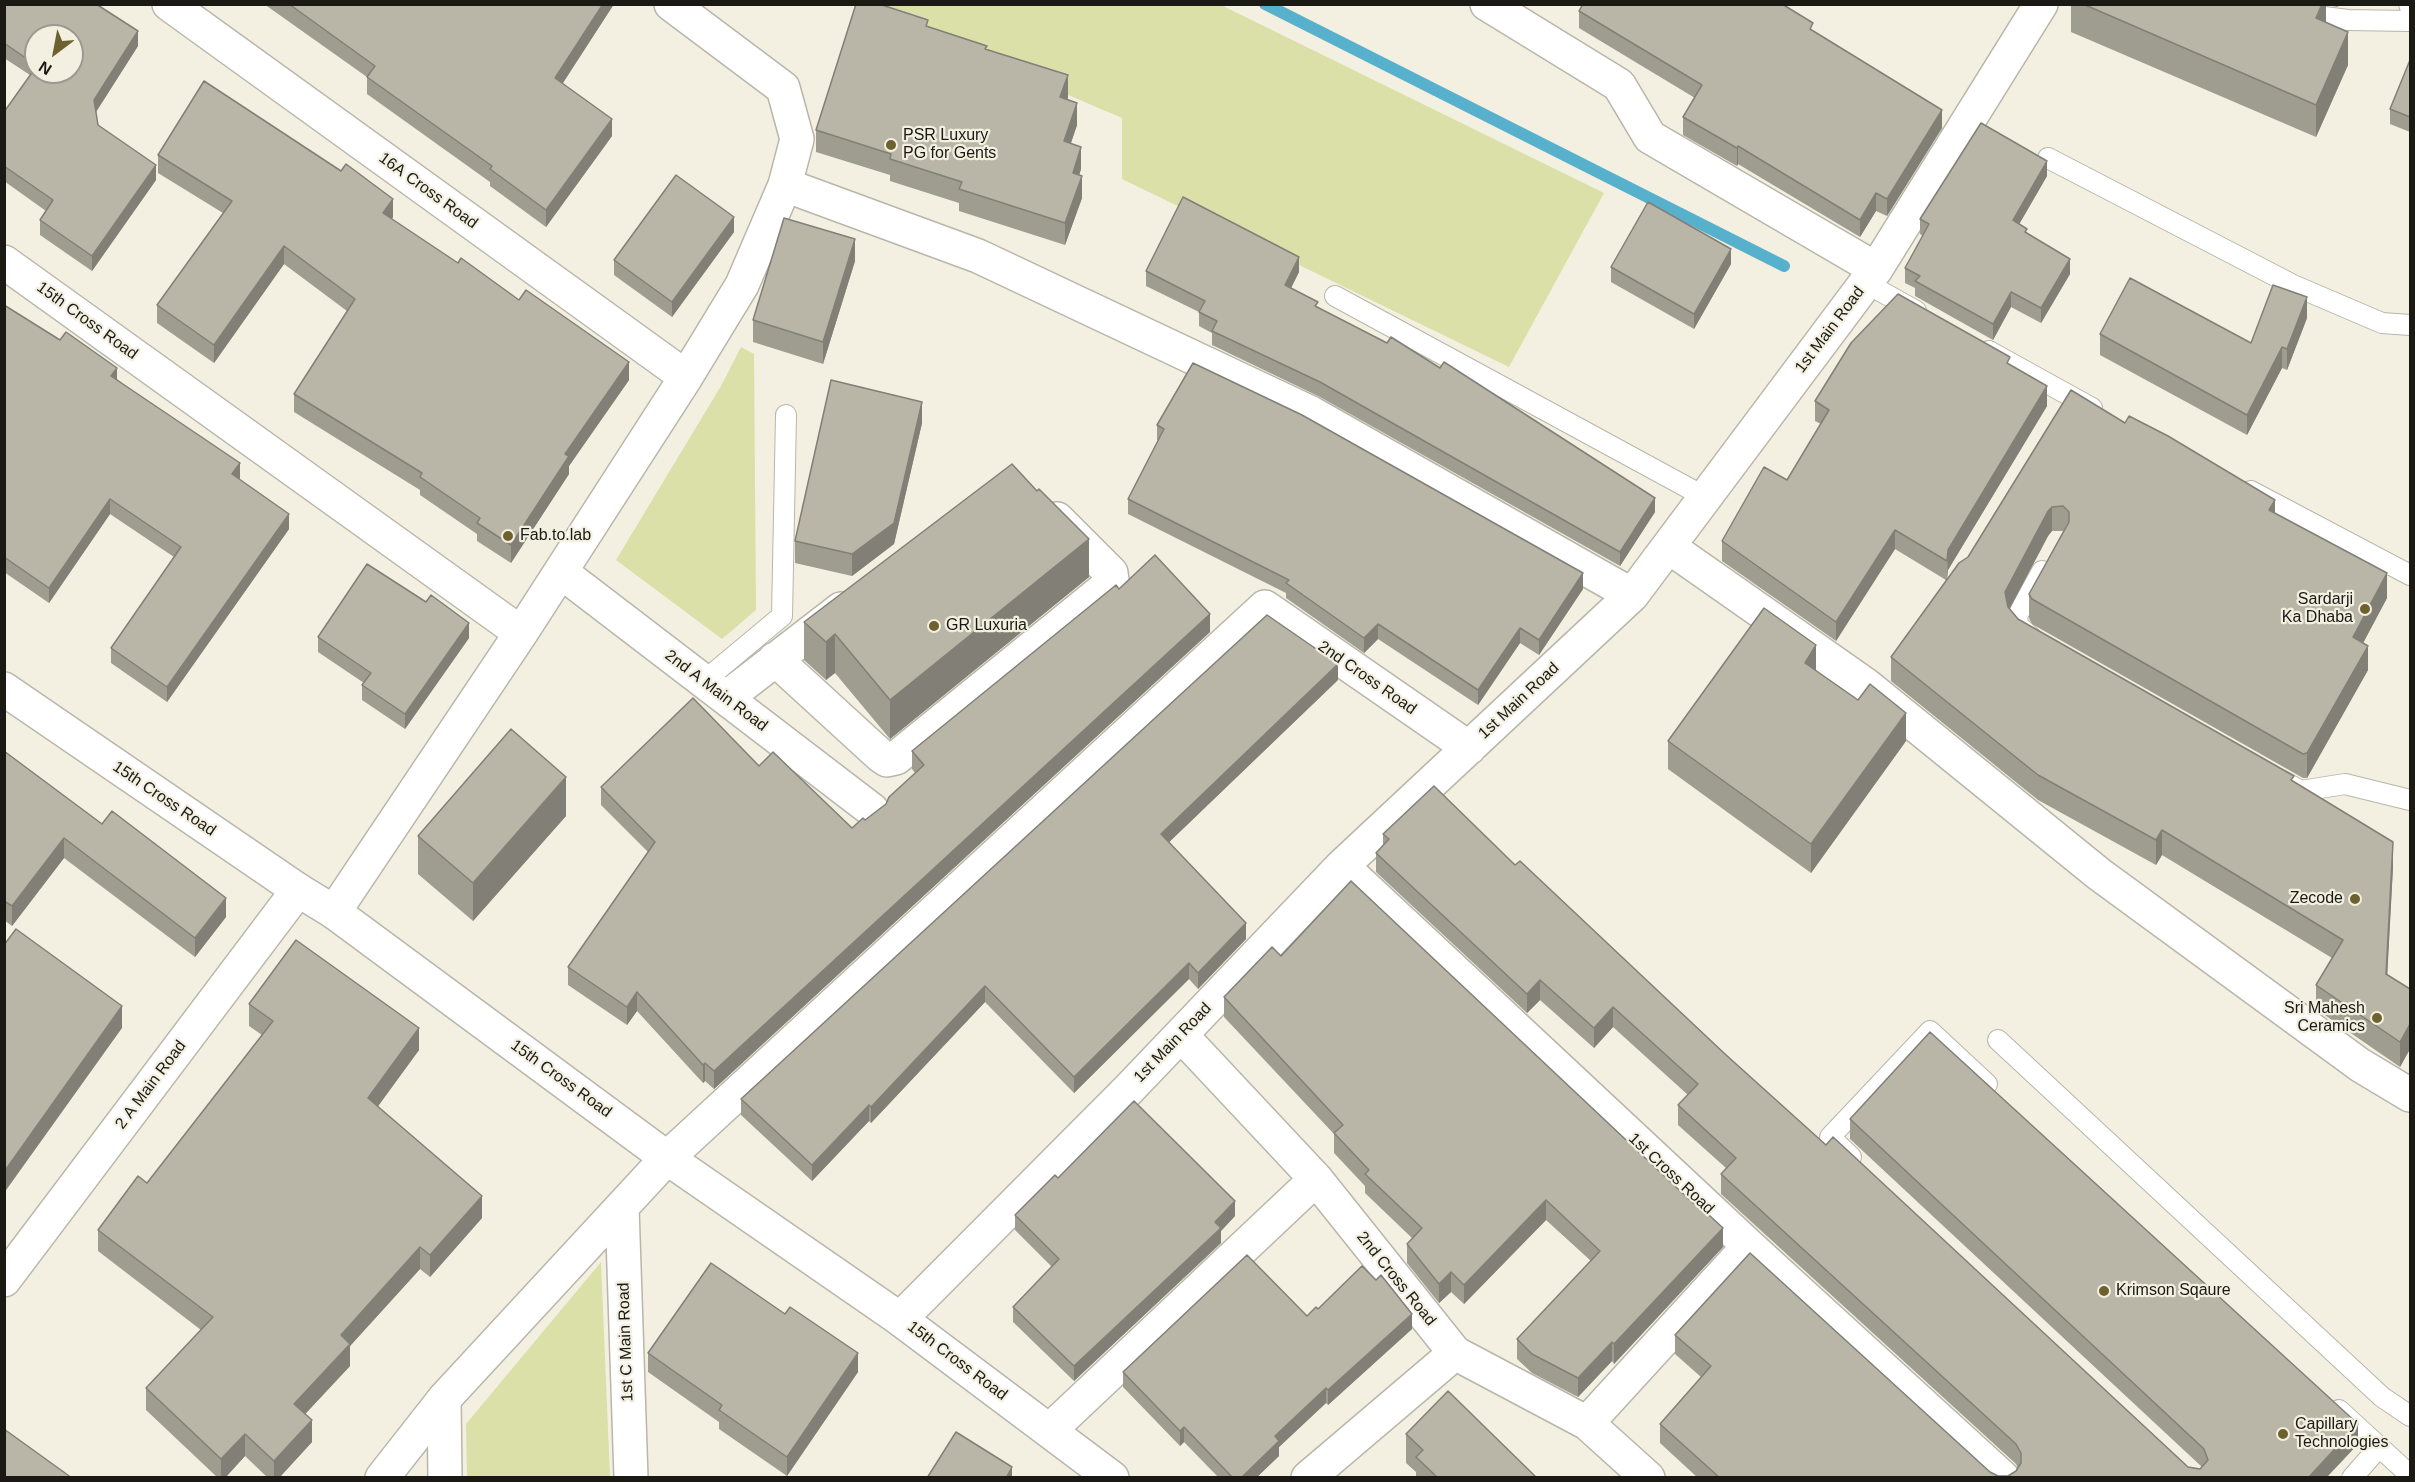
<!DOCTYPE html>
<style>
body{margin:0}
#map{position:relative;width:2415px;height:1482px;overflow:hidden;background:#f3f0e2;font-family:Helvetica,sans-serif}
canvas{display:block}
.frame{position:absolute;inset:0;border:6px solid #1a1914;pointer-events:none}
.north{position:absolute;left:24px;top:24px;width:60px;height:60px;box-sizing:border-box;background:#f3f0e2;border:2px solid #9c9a90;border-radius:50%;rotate:212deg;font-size:16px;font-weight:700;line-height:24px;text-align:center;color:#1a1914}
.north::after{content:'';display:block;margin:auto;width:21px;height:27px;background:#6d622f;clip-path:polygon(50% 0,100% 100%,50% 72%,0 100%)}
</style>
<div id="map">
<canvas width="2415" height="1482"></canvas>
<div class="frame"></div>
<div class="north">N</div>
</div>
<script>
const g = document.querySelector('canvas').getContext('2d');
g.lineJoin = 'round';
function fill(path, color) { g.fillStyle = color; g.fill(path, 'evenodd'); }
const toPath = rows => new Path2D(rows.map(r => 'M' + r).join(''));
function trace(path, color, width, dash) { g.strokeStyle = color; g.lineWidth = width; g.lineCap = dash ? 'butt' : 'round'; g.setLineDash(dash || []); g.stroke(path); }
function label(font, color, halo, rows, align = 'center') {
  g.font = font + ' Helvetica,sans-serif'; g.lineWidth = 4.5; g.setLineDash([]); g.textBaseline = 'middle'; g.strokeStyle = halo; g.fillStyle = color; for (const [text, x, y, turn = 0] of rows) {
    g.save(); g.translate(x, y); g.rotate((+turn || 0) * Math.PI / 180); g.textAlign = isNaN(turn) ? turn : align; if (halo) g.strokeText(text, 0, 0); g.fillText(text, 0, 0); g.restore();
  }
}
fill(toPath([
 [858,5,1221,5,1604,193,1509,367,1122,179,1122,118],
 [741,347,754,354,756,610,722,639,616,560,721,386],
 [601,1262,610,1477,467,1477,466,1424]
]), '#dae0a8');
trace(toPath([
 [1265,4,1784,266]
]), '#58b1cc', 12);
const service = toPath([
 [2261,4,2300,14,2348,20,2410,21],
 [2409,4,2410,7],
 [2048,158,2293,285,2382,323,2410,325],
 [1866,283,1916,311],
 [1335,296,1705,497],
 [1989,351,2092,408],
 [2251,491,2410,575],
 [2031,637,2018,625,2017,616,2042,571],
 [704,681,782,616,786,415],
 [2283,781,2301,791,2345,784,2410,800],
 [1998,1040,2382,1397,2410,1416],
 [1851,1157,1830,1137,1930,1031,1987,1084],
 [2339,1410,2410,1475],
 [2352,1478,2379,1447]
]);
const minor = toPath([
 [169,4,686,377],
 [1487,4,1619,85,1650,137,1876,269],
 [785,185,978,256,1311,413,1632,595],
 [4,262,521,633],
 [1669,547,1866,685,2099,874,2360,1065,2410,1095],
 [561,572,872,810],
 [775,659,881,756,887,760,896,758,1108,586,1112,580,1111,573,1057,519],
 [726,698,841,609],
 [1342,866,1749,1246,2003,1478],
 [334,912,521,633,686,377,742,285,785,185,797,139,783,88,671,4],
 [1181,1035,1316,1179,1455,1353,1587,1423,1648,1478],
 [622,1207,631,1478],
 [4,1280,298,890],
 [900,1319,1128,1090,1342,866,1632,595,1876,269,2041,4],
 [444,1399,445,1478],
 [1587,1423,1749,1246],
 [1050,1430,1316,1179],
 [382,1478,444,1399,667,1158,1265,607,1469,748],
 [1308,1478,1455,1353]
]);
const tertiary = toPath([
 [4,689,298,890,334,912,667,1158,900,1319,1112,1478]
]);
trace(service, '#b9b6a9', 22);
trace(minor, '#b9b6a9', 36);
trace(tertiary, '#b9b6a9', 36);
trace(service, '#fff', 20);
trace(minor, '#fff', 33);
trace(tertiary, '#fff', 33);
fill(toPath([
 [4,4,138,46,96,112,98,125,156,180,92,271,40,235,40,220,46,211,4,181,4,112,30,75,4,58],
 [36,36,72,72,36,72],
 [264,4,614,4,563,83,612,136,546,227,490,186,490,182,367,94,367,77],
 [2071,4,2339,4,2338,7,2326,5,2326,23,2348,65,2316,137,2071,32],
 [1579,11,1813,31,1942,128,1887,216,1876,211,1860,237,1738,164,1737,166,1683,135,1683,117,1695,98,1579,28],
 [928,27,987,50,1068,97,1067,100,1077,125,1071,143,1081,169,1079,175,1082,198,1065,245,959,211,959,203,890,181,890,175,816,152,816,130],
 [2410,60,2410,132,2390,124,2390,109],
 [158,155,393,217,392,219,629,380,569,466,569,474,511,563,477,541,477,534,420,495,420,490,294,412,294,394,347,311,284,264,214,363,157,323,157,305,223,213,158,173],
 [2047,176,2019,224,2027,233,2070,274,2041,323,2011,307,1993,340,1915,296,1915,288,1905,283,1905,268,1923,236,1920,234,1920,219],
 [734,232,672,317,614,275,614,260],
 [855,261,823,364,753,342,753,320],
 [1731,264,1694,329,1611,282,1611,267],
 [1146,271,1299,272,1291,288,1318,307,1655,512,1620,566,1320,397,1212,345,1212,333,1199,326,1199,312,1146,286],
 [4,305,117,379,240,478,239,479,289,529,167,702,111,663,111,648,174,557,110,514,49,603,4,572],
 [2307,318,2287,370,2282,368,2247,435,2100,355,2100,334,2251,343],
 [2010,365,2047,406,1948,570,1947,579,1968,557,2071,390,2275,513,2387,598,2363,643,2368,670,2307,778,2303,778,2032,624,2029,618,2029,594,2063,531,2052,531,2048,536,2010,609,2018,619,2294,782,2393,867,2387,975,2410,989,2410,1049,2400,1067,2316,1009,2316,985,2332,958,2162,855,2156,865,2038,800,1891,681,1891,657,1946,580,1895,549,1836,641,1722,561,1722,541,1787,480,1821,424,1815,421,1815,401],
 [922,423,894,544,852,576,795,563,795,541],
 [1157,425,1583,589,1539,655,1520,643,1478,705,1378,639,1364,653,1286,598,1286,593,1128,514,1128,499,1158,441,1157,440],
 [1037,491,1089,577,890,739,835,673,826,680,804,660,804,622],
 [1119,589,1210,632,714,1089,705,1081,703,1083,637,1011,627,1025,568,985,568,967,648,852,601,805,601,787,759,766,852,828,865,820,886,804,915,773,912,769,912,751],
 [318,637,469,638,405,729,362,700,362,685,364,683,318,652],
 [1816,671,1906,741,1811,873,1668,769,1668,741],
 [1338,680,1169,842,1246,939,1198,989,1189,979,1074,1093,985,1002,871,1123,869,1121,812,1181,741,1115,741,1099],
 [4,751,226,917,195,957,64,858,12,926,4,920],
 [566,816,473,921,418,874,418,836],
 [1383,834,1515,865,1826,1145,2188,1467,2200,1469,2202,1467,1850,1139,1850,1119,2358,1444,2326,1478,1698,1478,1660,1443,1660,1424,1701,1377,1675,1354,1675,1335,1998,1476,2008,1476,2016,1471,2018,1468,2016,1464,1721,1194,1721,1174,1726,1168,1678,1125,1678,1105,1688,1095,1613,1027,1594,1048,1540,1000,1527,1013,1376,872,1376,853,1383,846],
 [1281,956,1723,1247,1614,1364,1612,1361,1578,1397,1532,1373,1517,1359,1517,1339,1591,1261,1546,1220,1464,1304,1451,1292,1439,1303,1407,1263,1407,1244,1412,1238,1365,1193,1365,1186,1334,1153,1334,1134,1224,1017,1224,997],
 [249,1004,419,1050,378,1106,482,1218,430,1277,420,1269,350,1346,350,1366,305,1414,312,1442,279,1478,268,1478,245,1456,225,1478,218,1478,146,1410,146,1388,201,1330,98,1251,98,1230,147,1183,262,1035,249,1026],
 [1058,1178,1235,1216,1221,1231,1221,1243,1074,1381,1013,1322,1013,1307,1052,1267,1015,1230,1015,1215],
 [1318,1309,1412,1329,1328,1405,1326,1403,1279,1447,1279,1456,1256,1478,1219,1478,1184,1442,1180,1446,1123,1387,1123,1372,1307,1316],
 [648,1353,858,1372,787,1476,719,1429,719,1422,648,1372],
 [1406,1434,1537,1478,1416,1478,1416,1472,1406,1463]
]), '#9f9d90');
fill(toPath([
 [603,4,614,4,555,95,555,78],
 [2322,4,2326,4,2326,29,2316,18],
 [138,31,138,46,94,115,94,100],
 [2348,32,2348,65,2316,137,2316,105],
 [1068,75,1068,97,1060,119,1060,97],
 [1077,103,1077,125,1064,163,1064,141],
 [1942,110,1942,128,1887,216,1887,199],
 [612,119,612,136,546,227,546,210],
 [1738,146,1738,164,1737,166,1737,148],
 [1081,147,1081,169,1073,195,1073,173],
 [2047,161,2047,176,2013,235,2013,220],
 [156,165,156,180,92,271,92,256],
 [1082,176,1082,198,1065,245,1065,223],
 [1876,193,1876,211,1860,237,1860,220],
 [393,199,393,217,383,231,383,213],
 [734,217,734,232,672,317,672,302],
 [855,239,855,261,823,364,823,342],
 [284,246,284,264,214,363,214,345],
 [1731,249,1731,264,1694,329,1694,314],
 [1299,257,1299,272,1285,300,1285,285],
 [2070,259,2070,274,2041,323,2041,308],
 [2011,292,2011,307,1993,340,1993,324],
 [2307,297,2307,318,2287,370,2287,349],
 [2282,347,2282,368,2247,435,2247,415],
 [629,362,629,380,569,466,569,474,511,563,511,545,565,454],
 [117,368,117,383,111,376],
 [2047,386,2047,406,1948,570,1947,581,1948,550],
 [922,402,922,423,894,544,852,576,852,554],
 [240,463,240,478,232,489,232,474],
 [1655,498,1655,512,1620,566,1620,552],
 [110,499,110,514,49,603,49,588],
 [2275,500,2275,524,2269,510],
 [2052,507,2052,531,2048,536,2005,617,2005,592,2048,511],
 [289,514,289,529,167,702,167,687],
 [1895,530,1895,549,1836,641,1836,622],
 [1089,539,1089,577,890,739,890,700],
 [1583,573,1583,589,1539,655,1539,640],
 [2387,573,2387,598,2353,662,2353,637],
 [1210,614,1210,632,714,1089,714,1071],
 [469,623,469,638,405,729,405,714],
 [1378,624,1378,639,1364,653,1364,638],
 [1520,628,1520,643,1478,705,1478,690],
 [835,634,835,673,826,680,826,642],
 [1816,645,1816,673,1805,663],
 [2368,646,2368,670,2307,778,2307,753],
 [1338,664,1338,680,1161,850,1161,834],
 [1906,713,1906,741,1811,873,1811,844],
 [566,777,566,816,473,921,473,883],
 [2162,830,2162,855,2156,865,2156,840],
 [64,838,64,858,12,926,12,906],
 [2393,842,2393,867,2386,999,2386,974],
 [226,898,226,917,195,957,195,938],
 [1246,923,1246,939,1198,989,1198,973],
 [1189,963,1189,979,1074,1093,1074,1077],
 [1540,980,1540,1000,1527,1013,1527,994],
 [985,986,985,1002,871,1123,871,1107],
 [637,992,637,1011,627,1025,627,1007],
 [122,1006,122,1028,4,1193,4,1172],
 [1613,1007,1613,1027,1594,1048,1594,1028],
 [2410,1024,2410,1049,2400,1067,2400,1042],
 [419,1028,419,1050,368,1120,368,1098],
 [705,1063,705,1081,703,1083,703,1065],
 [869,1105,869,1121,812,1181,812,1165],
 [482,1196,482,1218,430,1277,430,1255],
 [1546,1200,1546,1220,1464,1304,1464,1285],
 [1235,1201,1235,1216,1221,1231,1221,1243,1074,1381,1074,1366],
 [1723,1228,1723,1247,1614,1364,1614,1344],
 [420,1247,420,1269,350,1346,350,1366,294,1426,294,1404,341,1335],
 [1451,1272,1451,1292,1439,1303,1439,1284],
 [1412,1314,1412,1329,1328,1405,1328,1390],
 [1612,1342,1612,1361,1578,1397,1578,1378],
 [858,1353,858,1372,787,1476,787,1457],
 [1326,1388,1326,1403,1279,1447,1279,1456,1256,1478,1241,1478,1275,1436],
 [312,1420,312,1442,279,1478,274,1478,274,1461],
 [2358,1424,2358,1444,2326,1478,2308,1478],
 [1184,1427,1184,1442,1180,1446,1180,1431],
 [245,1434,245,1456,225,1478,221,1478,221,1459],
 [1012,1467,1012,1478,1006,1478]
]), '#827f76');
const building = toPath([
 [4,4,96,4,138,31,94,100,98,125,156,165,92,256,40,220,53,200,4,166,4,112,36,67,36,72,72,72,72,36,36,36,36,65,4,43,4,4],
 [289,4,603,4,555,78,612,119,546,210,490,169,492,166,367,77,375,66,289,4],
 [856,4,879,4,928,20,926,26,987,46,985,49,1068,75,1060,97,1077,103,1064,141,1081,147,1073,173,1082,176,1065,223,959,189,962,182,890,159,891,154,816,130,856,4],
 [1583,4,1782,4,1813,23,1810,29,1942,110,1887,199,1876,193,1860,220,1738,146,1737,148,1683,117,1702,85,1579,11,1583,4],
 [2083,4,2322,4,2316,18,2348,32,2316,105,2083,4],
 [2410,60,2410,117,2390,109,2410,60],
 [204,81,341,171,346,164,393,199,383,213,458,263,461,258,519,300,526,290,629,362,565,454,569,456,511,545,477,523,480,518,420,477,422,473,294,394,355,299,284,246,214,345,157,305,232,201,158,155,204,81],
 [1981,123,2047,161,2013,220,2027,229,2025,232,2070,259,2041,308,2011,292,1993,324,1915,281,1920,276,1905,268,1929,224,1920,219,1981,123],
 [676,175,734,217,672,302,614,260,676,175],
 [1183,197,1299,257,1285,285,1318,302,1315,306,1387,343,1391,337,1440,368,1444,362,1655,498,1620,552,1320,382,1212,331,1217,321,1199,312,1205,301,1146,271,1183,197],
 [1648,202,1731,249,1694,314,1611,267,1648,202],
 [784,218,855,239,823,342,753,320,784,218],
 [2130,278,2251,343,2273,285,2307,297,2287,349,2282,347,2247,415,2100,334,2130,278],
 [1898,294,2010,357,2007,363,2047,386,1948,550,1947,561,1895,530,1836,622,1722,541,1764,467,1787,480,1829,410,1815,401,1851,343,1898,294],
 [4,305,60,340,66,332,117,368,111,376,240,463,232,474,289,514,167,687,111,648,181,547,110,499,49,588,4,557,4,305],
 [1193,363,1302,415,1583,573,1539,640,1520,628,1478,690,1378,624,1364,638,1286,583,1289,580,1128,499,1164,429,1157,425,1193,363],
 [831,380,922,402,894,523,852,554,795,541,831,380],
 [2071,390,2125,423,2129,416,2168,436,2275,500,2269,510,2387,573,2353,637,2368,646,2307,753,2303,754,2032,599,2029,594,2069,522,2069,512,2063,506,2052,507,2048,511,2005,592,2008,607,2018,619,2294,776,2291,780,2393,842,2386,974,2410,989,2410,1024,2400,1042,2316,985,2343,940,2162,830,2156,840,2038,775,1891,657,1959,563,1968,557,2071,390],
 [1012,464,1037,491,1039,489,1089,539,890,700,835,634,826,642,804,622,1012,464],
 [1155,555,1210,614,714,1071,705,1063,703,1065,637,992,627,1007,568,967,655,842,601,787,693,698,759,766,773,752,852,828,863,818,865,820,886,804,889,797,924,765,912,751,1116,585,1119,589,1155,555],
 [367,564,426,602,431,595,469,623,405,714,362,685,371,673,318,637,367,564],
 [1764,608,1816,645,1805,663,1858,700,1870,684,1906,713,1811,844,1668,741,1764,608],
 [1267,615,1338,664,1161,834,1246,923,1198,973,1189,963,1074,1077,985,986,871,1107,869,1105,812,1165,741,1099,1267,615],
 [511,729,566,777,473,883,418,836,511,729],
 [4,751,102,824,112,811,226,898,195,938,64,838,12,906,4,901,4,751],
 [1434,786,1515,865,1520,861,1725,1054,1826,1145,1833,1137,2188,1467,2200,1469,2208,1460,2204,1449,1850,1119,1930,1032,2358,1424,2308,1478,1720,1478,1660,1424,1711,1366,1675,1335,1750,1253,1990,1472,1998,1476,2008,1476,2016,1471,2021,1463,2021,1453,2016,1444,1721,1174,1736,1158,1678,1105,1698,1084,1613,1007,1594,1028,1540,980,1527,994,1376,853,1389,839,1383,834,1434,786],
 [1351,881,1693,1203,1695,1202,1723,1228,1614,1344,1612,1342,1578,1378,1532,1354,1517,1339,1600,1251,1546,1200,1464,1285,1451,1272,1439,1284,1407,1244,1422,1228,1365,1174,1369,1170,1334,1133,1343,1125,1224,997,1272,947,1281,956,1351,881],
 [16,929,122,1006,4,1172,4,945,16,929],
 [296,940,419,1028,368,1098,482,1196,430,1255,420,1247,341,1335,350,1344,294,1404,312,1420,274,1461,245,1434,221,1459,146,1388,213,1317,98,1230,138,1176,147,1183,273,1021,249,1004,296,940],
 [1134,1101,1235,1201,1215,1222,1221,1228,1074,1366,1013,1307,1059,1259,1015,1215,1055,1175,1058,1178,1134,1101],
 [1247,1255,1307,1316,1316,1307,1318,1309,1362,1266,1376,1280,1381,1275,1412,1314,1328,1390,1326,1388,1275,1436,1279,1441,1241,1478,1233,1478,1184,1427,1180,1431,1123,1372,1247,1255],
 [711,1263,785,1314,790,1307,858,1353,787,1457,719,1410,722,1405,648,1353,711,1263],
 [1448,1391,1537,1478,1438,1478,1416,1457,1423,1450,1406,1434,1448,1391],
 [4,1429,72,1478,4,1478,4,1429],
 [956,1432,1012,1467,1006,1478,927,1478,956,1432]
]);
fill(building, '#b9b6a8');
trace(building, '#827f76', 1.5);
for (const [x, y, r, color] of [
 [891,145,6,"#6d622f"],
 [508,536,6,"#6d622f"],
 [2365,609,6,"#6d622f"],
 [934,626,6,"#6d622f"],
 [2355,899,6,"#6d622f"],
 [2377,1018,6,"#6d622f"],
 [2104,1291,6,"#6d622f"],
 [2283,1434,6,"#6d622f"]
]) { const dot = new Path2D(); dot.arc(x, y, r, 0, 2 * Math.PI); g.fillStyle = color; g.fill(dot); trace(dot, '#f3f0e2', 2); }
label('16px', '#1a1914', '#f3f0e2', [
 ["PSR Luxury",903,136],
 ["PG for Gents",903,154],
 ["Fab.to.lab",520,536],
 ["Sardarji",2353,600,"right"],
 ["Ka Dhaba",2353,618,"right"],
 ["GR Luxuria",946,626],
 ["Zecode",2343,899,"right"],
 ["Sri Mahesh",2365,1009,"right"],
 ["Ceramics",2365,1027,"right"],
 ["Krimson Sqaure",2116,1291],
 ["Capillary",2295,1425],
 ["Technologies",2295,1443]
], 'left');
label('16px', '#1a1914', '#f3f0e2', [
 ["16A Cross Road",428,191,36],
 ["15th Cross Road",87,321,36],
 ["1st Main Road",1830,330,-53],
 ["2nd Cross Road",1367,678,35],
 ["2nd A Main Road",716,691,37],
 ["1st Main Road",1519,701,-43],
 ["15th Cross Road",164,799,34],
 ["1st Main Road",1173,1043,-46],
 ["15th Cross Road",561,1079,36],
 ["2 A Main Road",151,1085,-53],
 ["1st Cross Road",1671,1174,43],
 ["2nd Cross Road",1396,1279,51],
 ["1st C Main Road",626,1342,-92],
 ["15th Cross Road",957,1361,37]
]);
</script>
